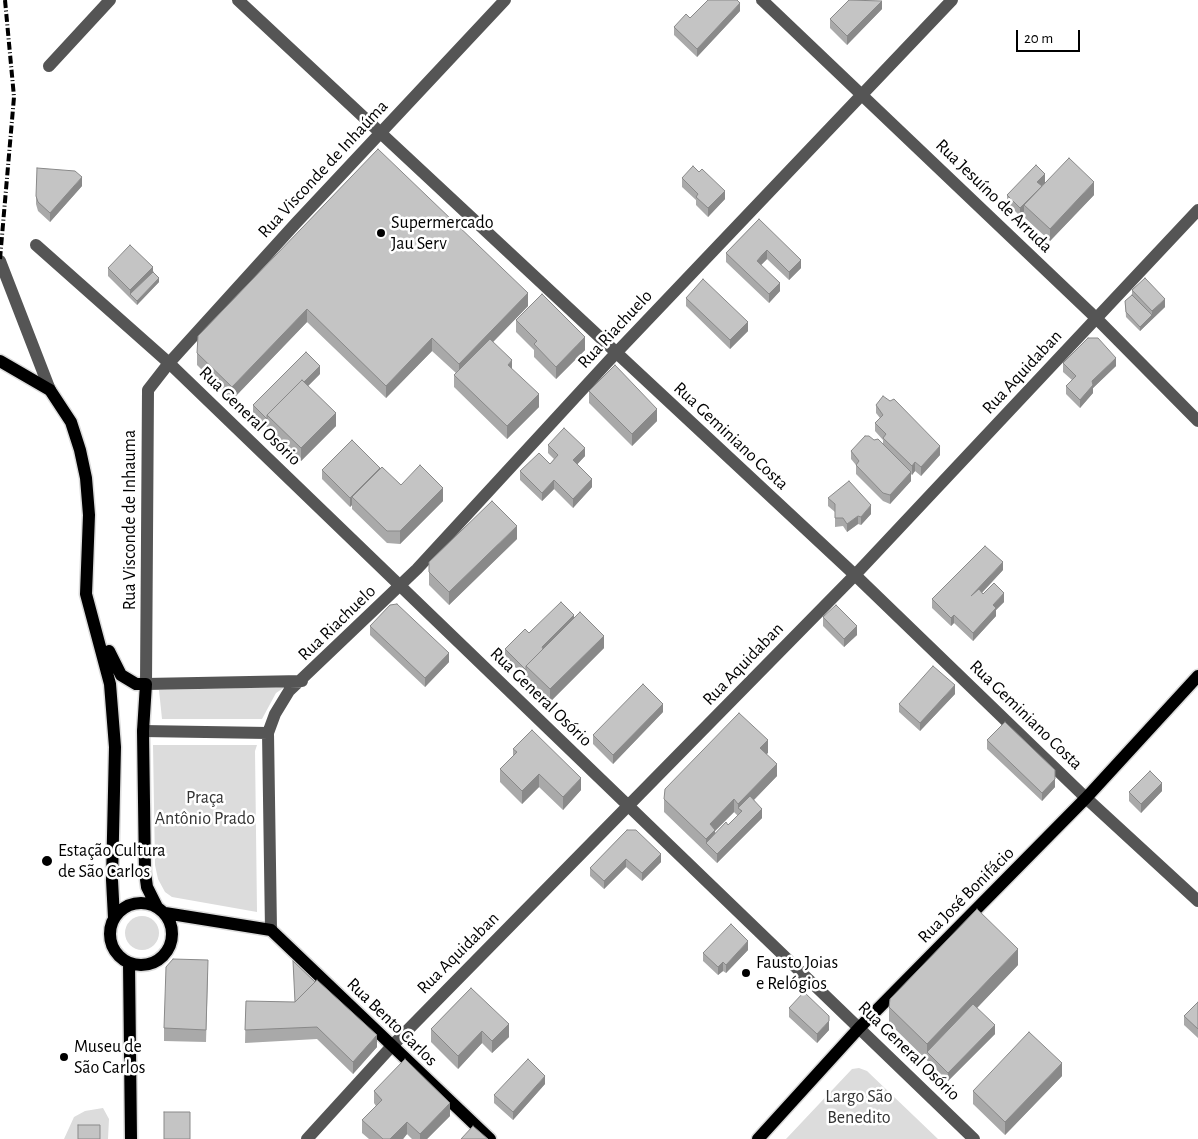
<!DOCTYPE html>
<meta charset="utf-8">
<style>
body{margin:0}
#map{position:relative;width:1198px;height:1139px;overflow:hidden;background:#fff;font-family:"Alegreya Sans",sans-serif}
canvas{display:block}
.scale{position:absolute;left:1016px;top:30px;width:64px;height:22px;box-sizing:border-box;border:2px solid #000;border-top:0;padding-left:6px;font-size:15px;line-height:18px;white-space:nowrap;color:#000;-webkit-text-stroke:4px #fff;paint-order:stroke}
</style>
<div id="map">
<canvas width="1198" height="1139"></canvas>
<div class="scale">20 m</div>
</div>
<script>
const g = document.querySelector('canvas').getContext('2d');
g.lineJoin = 'round';
function fill(path, color) { g.fillStyle = color; g.fill(path, 'evenodd'); }
const toPath = rows => new Path2D(rows.map(r => 'M' + r).join(''));
function trace(path, color, width, dash) { g.strokeStyle = color; g.lineWidth = width; g.lineCap = dash ? 'butt' : 'round'; g.setLineDash(dash || []); g.stroke(path); }
function label(font, color, halo, rows, align = 'center') {
  g.font = font + ' "Alegreya Sans",sans-serif'; g.lineWidth = 5; g.setLineDash([]); g.textBaseline = 'middle'; g.strokeStyle = halo; g.fillStyle = color; for (const [text, x, y, turn = 0] of rows) {
    g.save(); g.translate(x, y); g.rotate((+turn || 0) * Math.PI / 180); g.textAlign = isNaN(turn) ? turn : align; if (halo) g.strokeText(text, 0, 0); g.fillText(text, 0, 0); g.restore();
  }
}
fill(toPath([
 [285,687,276,693,262,719,162,719,159,690],
 [153,745,257,745,255,751,257,912,172,897,165,892,158,879,155,865],
 '125 933a17 17 0 1 1 34 0a17 17 0 1 1-34 0Z',
 [859,1068,867,1071,938,1139,786,1139,852,1069],
 [103,1108,109,1119,108,1139,64,1139,74,1117,85,1111]
]), '#dcdcdc');
const major = toPath([
 [0,361,50,390,71,422,80,450,86,478,89,515,86,594,110,684,115,747,112,880,114,918],
 [109,651,121,675,136,684,146,684,143,731,145,872,147,887,157,907],
 '110 934a31 31 0 1 1 62 0a31 31 0 1 1-62 0Z',
 [165,913,271,930,490,1139],
 [129,963,131,1139],
 [758,1139,859,1028,1086,798,1198,676]
]);
trace(major, '#dbdbdb', 15);
trace(toPath([
 [238,0,855,575,1086,798,1198,901],
 [762,0,1096,318,1198,421],
 [49,66,110,0],
 [36,245,169,363,974,1139],
 [0,261,50,390],
 [302,681,146,684,148,390,169,363,296,223,505,0],
 [143,731,268,733],
 [271,930,268,733,275,714,289,691,417,569,616,353,952,0],
 [307,1139,391,1047,855,575,1198,210]
]), '#555', 12);
trace(major, '#000', 12);
trace(toPath([
 [0,259,14,97,5,0]
]), '#000', 4, [8, 2.5, 1, 2.5]);
fill(toPath([
 [882,9,847,45,830,28,830,19],
 [740,11,697,57,674,35,674,27],
 [378,149,528,306,493,342,539,407,507,439,454,387,454,375,456,373,432,351,386,398,307,322,232,400,197,365,197,353],
 [682,178,725,199,708,217,696,205,696,200,682,187],
 [1045,183,1041,186,1094,195,1050,241,1024,217,1024,212,1020,216,1007,203,1007,195],
 [82,186,50,222,38,211,36,204,36,196],
 [759,219,801,268,789,280,767,259,761,265,780,291,769,303,726,262,726,253],
 [108,268,153,272,159,282,137,305,108,276],
 [1132,290,1165,307,1140,331,1126,317,1125,301,1132,295],
 [686,298,748,331,730,349,686,306],
 [516,320,585,350,556,379,534,357,534,350,516,332],
 [1063,363,1116,366,1093,388,1093,393,1080,408,1066,394,1066,386,1072,380,1063,372],
 [320,374,308,386,336,426,301,461,253,413,253,405],
 [589,391,657,421,632,446,589,403],
 [876,405,940,455,921,476,915,471,912,475,911,474,911,481,890,504,883,501,856,474,856,465,851,459,851,451,883,444,883,440,875,431,875,423,880,418,876,413],
 [548,445,585,456,577,464,592,487,573,508,554,489,542,501,520,480,520,471,550,464,554,459,548,453],
 [380,469,401,485,443,501,400,544,387,543,352,509,352,505,350,507,322,479,322,470],
 [828,498,871,514,861,525,858,524,847,532,843,526,835,527,835,512,828,506],
 [517,539,449,605,429,585,429,562],
 [1003,570,982,593,983,594,1004,602,996,610,996,616,973,641,954,623,951,626,932,608,932,599],
 [823,617,857,635,844,647,823,626],
 [574,618,604,648,550,702,505,657,505,649,529,633],
 [370,626,449,662,425,687,370,635],
 [955,694,920,731,899,712,899,704],
 [663,712,613,764,593,744,593,735],
 [987,740,1055,770,1055,787,1042,801,987,749],
 [513,749,581,790,563,810,539,787,522,804,500,782,500,769,513,756],
 [768,753,766,754,777,776,754,800,762,818,717,863,664,812,664,799],
 [734,812,738,816,728,825,715,833,715,831],
 [1162,791,1141,813,1129,801,1129,792],
 [627,830,661,862,642,881,626,867,604,889,590,876,590,868],
 [748,950,726,973,723,971,718,975,703,961,703,953],
 [1018,965,977,1008,995,1034,948,1081,889,1023,889,1007],
 [208,973,206,1042,164,1041,164,1028],
 [471,988,509,1037,492,1053,482,1043,458,1069,431,1042,431,1029],
 [246,1001,377,1047,353,1074,317,1039,245,1043],
 [1198,1002,1198,1038,1184,1025,1184,1016],
 [789,1008,829,1030,817,1043,789,1017],
 [1062,1076,1005,1135,973,1104,973,1091],
 [545,1084,513,1120,494,1103,494,1095],
 [374,1091,450,1116,427,1139,412,1139,407,1134,403,1139,369,1139,362,1133,362,1120,376,1106,374,1103]
]), '#a9a9a9');
fill(toPath([
 [882,1,882,9,847,45,847,36],
 [740,3,740,11,697,57,697,49],
 [1045,174,1045,183,1037,190,1037,182],
 [82,177,82,186,50,222,50,213],
 [1094,182,1094,195,1050,241,1050,229],
 [1042,186,1024,205,1024,212,1020,216,1020,208],
 [725,191,725,199,708,217,708,208],
 [767,250,767,259,757,269,757,261],
 [801,260,801,268,789,280,789,272],
 [153,267,153,276,130,294,130,298,130,290],
 [159,278,159,282,137,305,137,301],
 [780,283,780,291,769,303,769,294],
 [528,293,528,306,459,377,459,364],
 [1165,299,1165,307,1140,331,1140,327,1152,315,1152,311],
 [307,309,307,322,232,400,232,387],
 [748,322,748,331,730,349,730,340],
 [585,337,585,350,556,379,556,367],
 [432,338,432,351,386,398,386,386],
 [1116,358,1116,366,1093,388,1093,393,1080,408,1080,400,1092,381],
 [512,360,512,373,508,365],
 [320,366,320,374,273,421,269,417],
 [539,394,539,407,507,439,507,426],
 [657,409,657,421,632,446,632,434],
 [336,413,336,426,301,461,301,448],
 [940,446,940,455,921,476,921,467],
 [585,448,585,456,573,469,573,460],
 [915,462,915,471,912,475,912,466],
 [911,472,911,481,890,504,890,495],
 [592,479,592,487,573,508,573,499],
 [554,480,554,489,542,501,542,493],
 [443,488,443,501,400,544,400,531],
 [352,497,352,505,350,507,350,498],
 [871,505,871,514,861,525,861,517],
 [858,516,858,524,847,532,847,524],
 [517,526,517,539,449,605,449,592],
 [1003,562,1003,570,971,604,971,596],
 [1004,593,1004,602,996,610,996,616,973,641,973,633,993,605],
 [574,615,574,624,546,652,542,647],
 [954,615,954,623,951,626,951,618],
 [857,626,857,635,844,647,844,639],
 [604,636,604,648,550,702,550,689],
 [449,653,449,662,425,687,425,678],
 [955,685,955,694,920,731,920,723],
 [663,704,663,712,613,764,613,755],
 [768,740,768,753,760,760,760,748],
 [777,764,777,776,742,812,738,808,738,816,738,804],
 [539,774,539,787,522,804,522,791],
 [581,778,581,790,563,810,563,797],
 [1055,779,1055,787,1042,801,1042,793],
 [1162,783,1162,791,1141,813,1141,804],
 [734,799,734,812,715,831,715,842,706,843,706,852,706,839,710,824],
 [762,809,762,818,717,863,717,854],
 [661,854,661,862,642,881,642,873],
 [626,859,626,867,604,889,604,881],
 [748,941,748,950,726,973,726,965],
 [1018,949,1018,965,931,1056,927,1052,927,1060,927,1044],
 [723,962,723,971,718,975,718,967],
 [829,1021,829,1030,817,1043,817,1034],
 [509,1024,509,1037,492,1053,492,1041],
 [995,1025,995,1034,948,1081,948,1073],
 [482,1031,482,1043,458,1069,458,1056],
 [377,1035,377,1047,353,1074,353,1062],
 [1062,1063,1062,1076,1005,1135,1005,1122],
 [545,1076,545,1084,513,1120,513,1112],
 [450,1103,450,1116,427,1139,420,1139,420,1134],
 [407,1122,407,1134,403,1139,390,1139]
]), '#898989');
const building = toPath([
 [708,0,737,0,740,3,697,49,674,27,686,14,690,18,708,0],
 [849,0,882,1,847,36,830,19,849,0],
 [378,149,528,293,459,364,432,338,386,386,307,309,232,387,197,353,198,336,378,149],
 [1069,158,1094,182,1050,229,1024,205,1069,158],
 [1036,165,1045,174,1037,182,1042,186,1020,208,1007,195,1036,165],
 [693,166,699,172,702,169,725,191,708,208,696,197,698,194,682,178,693,166],
 [37,168,75,171,82,177,50,213,38,202,36,196,37,168],
 [759,219,801,260,789,272,767,250,762,255,757,261,780,283,769,294,726,253,759,219],
 [130,245,153,267,130,290,108,268,130,245],
 [153,272,159,278,137,301,130,294,153,272],
 [1145,278,1165,299,1152,311,1132,290,1145,278],
 [703,279,748,322,730,340,686,298,703,279],
 [542,294,585,337,556,367,534,344,537,341,516,320,542,294],
 [1132,295,1152,315,1140,327,1126,312,1125,301,1132,295],
 [1088,338,1098,338,1116,358,1092,381,1093,385,1080,400,1066,386,1076,376,1063,363,1088,338],
 [490,339,512,360,508,365,539,394,507,426,454,375,490,339],
 [306,352,320,366,304,382,302,380,267,415,267,419,253,405,306,352],
 [615,365,657,409,632,434,589,391,615,365],
 [302,380,336,413,301,448,267,415,302,380],
 [883,396,890,401,894,399,940,446,921,467,915,462,912,466,883,438,886,434,875,423,883,415,876,405,883,396],
 [564,428,585,448,573,460,592,479,573,499,554,480,542,493,520,471,539,453,550,464,558,455,548,445,564,428],
 [865,436,869,436,874,440,878,439,911,472,890,495,883,493,856,465,859,461,851,451,865,436],
 [352,440,380,468,350,498,322,470,352,440],
 [420,465,443,488,400,531,387,531,352,497,382,467,401,485,420,465],
 [849,481,871,505,861,517,858,516,847,524,843,518,835,518,835,504,828,498,849,481],
 [492,501,517,526,449,592,429,572,429,562,492,501],
 [985,546,1003,562,971,596,979,589,983,594,994,583,1004,593,993,605,996,608,973,633,954,615,951,618,932,599,985,546],
 [561,602,574,615,542,647,543,649,526,666,526,670,505,649,525,629,529,633,561,602],
 [397,604,449,653,425,678,370,626,390,605,397,604],
 [836,605,857,626,844,639,823,617,836,605],
 [580,612,604,636,550,689,526,666,580,612],
 [933,666,955,685,920,723,899,704,933,666],
 [643,684,663,704,613,755,593,735,643,684],
 [739,713,768,740,760,748,777,764,738,804,734,799,710,824,715,830,706,839,664,799,665,789,739,713],
 [1005,722,1055,770,1055,779,1042,793,987,740,1005,722],
 [532,730,581,778,563,797,539,774,522,791,500,769,517,752,513,749,532,730],
 [1150,771,1162,783,1141,804,1129,792,1150,771],
 [750,796,762,809,717,854,706,843,726,822,728,825,742,811,738,808,750,796],
 [627,830,636,830,661,854,642,873,626,859,604,881,590,868,627,830],
 [977,909,1018,949,927,1044,889,1007,890,999,977,909],
 [731,924,748,941,726,965,723,962,718,967,703,953,731,924],
 [173,959,208,960,206,1030,164,1028,166,967,173,959],
 [293,961,315,982,295,1002,293,961],
 [317,980,377,1035,353,1062,317,1027,245,1030,246,1001,295,1002,317,980],
 [471,988,509,1024,492,1041,482,1031,458,1056,431,1029,471,988],
 [804,992,829,1016,829,1021,817,1034,789,1008,804,992],
 [1198,1002,1198,1029,1184,1016,1198,1002],
 [973,1004,995,1025,948,1073,927,1052,973,1004],
 [1029,1032,1062,1063,1005,1122,973,1091,1029,1032],
 [405,1059,450,1103,420,1134,407,1122,390,1139,383,1139,362,1120,382,1100,374,1091,405,1059],
 [528,1059,545,1076,513,1112,494,1095,528,1059],
 [164,1112,190,1112,190,1139,164,1139,164,1112],
 [78,1125,100,1125,100,1139,78,1139,78,1125],
 [473,1126,488,1139,461,1139,473,1126]
]);
fill(building, '#c4c4c4');
trace(building, '#898989', 1);
for (const [x, y, r, color] of [
 [381,233,5,"#000"],
 [47,861,6,"#000"],
 [746,973,5,"#000"],
 [64,1057,5,"#000"]
]) { const dot = new Path2D(); dot.arc(x, y, r, 0, 2 * Math.PI); g.fillStyle = color; g.fill(dot); trace(dot, '#fff', 2); }
label('18px', '#000', '#fff', [
 ["Rua Visconde de Inhaúma",323,169,-47],
 ["Rua Jesuíno de Arruda",994,196,44],
 ["Rua Riachuelo",615,329,-47],
 ["Rua Aquidaban",1022,372,-47],
 ["Rua General Osório",250,416,44],
 ["Rua Geminiano Costa",731,436,43],
 ["Rua Visconde de Inhauma",130,520,-90],
 ["Rua Riachuelo",337,623,-44],
 ["Rua Aquidaban",743,664,-46],
 ["Rua General Osório",541,697,44],
 ["Rua Geminiano Costa",1026,715,44],
 ["Rua José Bonifácio",966,895,-45],
 ["Rua Aquidaban",458,953,-45],
 ["Rua Bento Carlos",392,1022,44],
 ["Rua General Osório",909,1051,44]
]);
label('18px', '#000', '#fff', [
 ["Supermercado",391,223],
 ["Jau Serv",391,244],
 ["Estação Cultura",58,851],
 ["de São Carlos",58,872],
 ["Fausto Joias",756,963],
 ["e Relógios",756,984],
 ["Museu de",74,1047],
 ["São Carlos",74,1068]
], 'left');
label('18px', '#333', '#fff', [
 ["Praça",205,798],
 ["Antônio Prado",205,819],
 ["Largo São",859,1097],
 ["Benedito",859,1118]
]);
</script>
